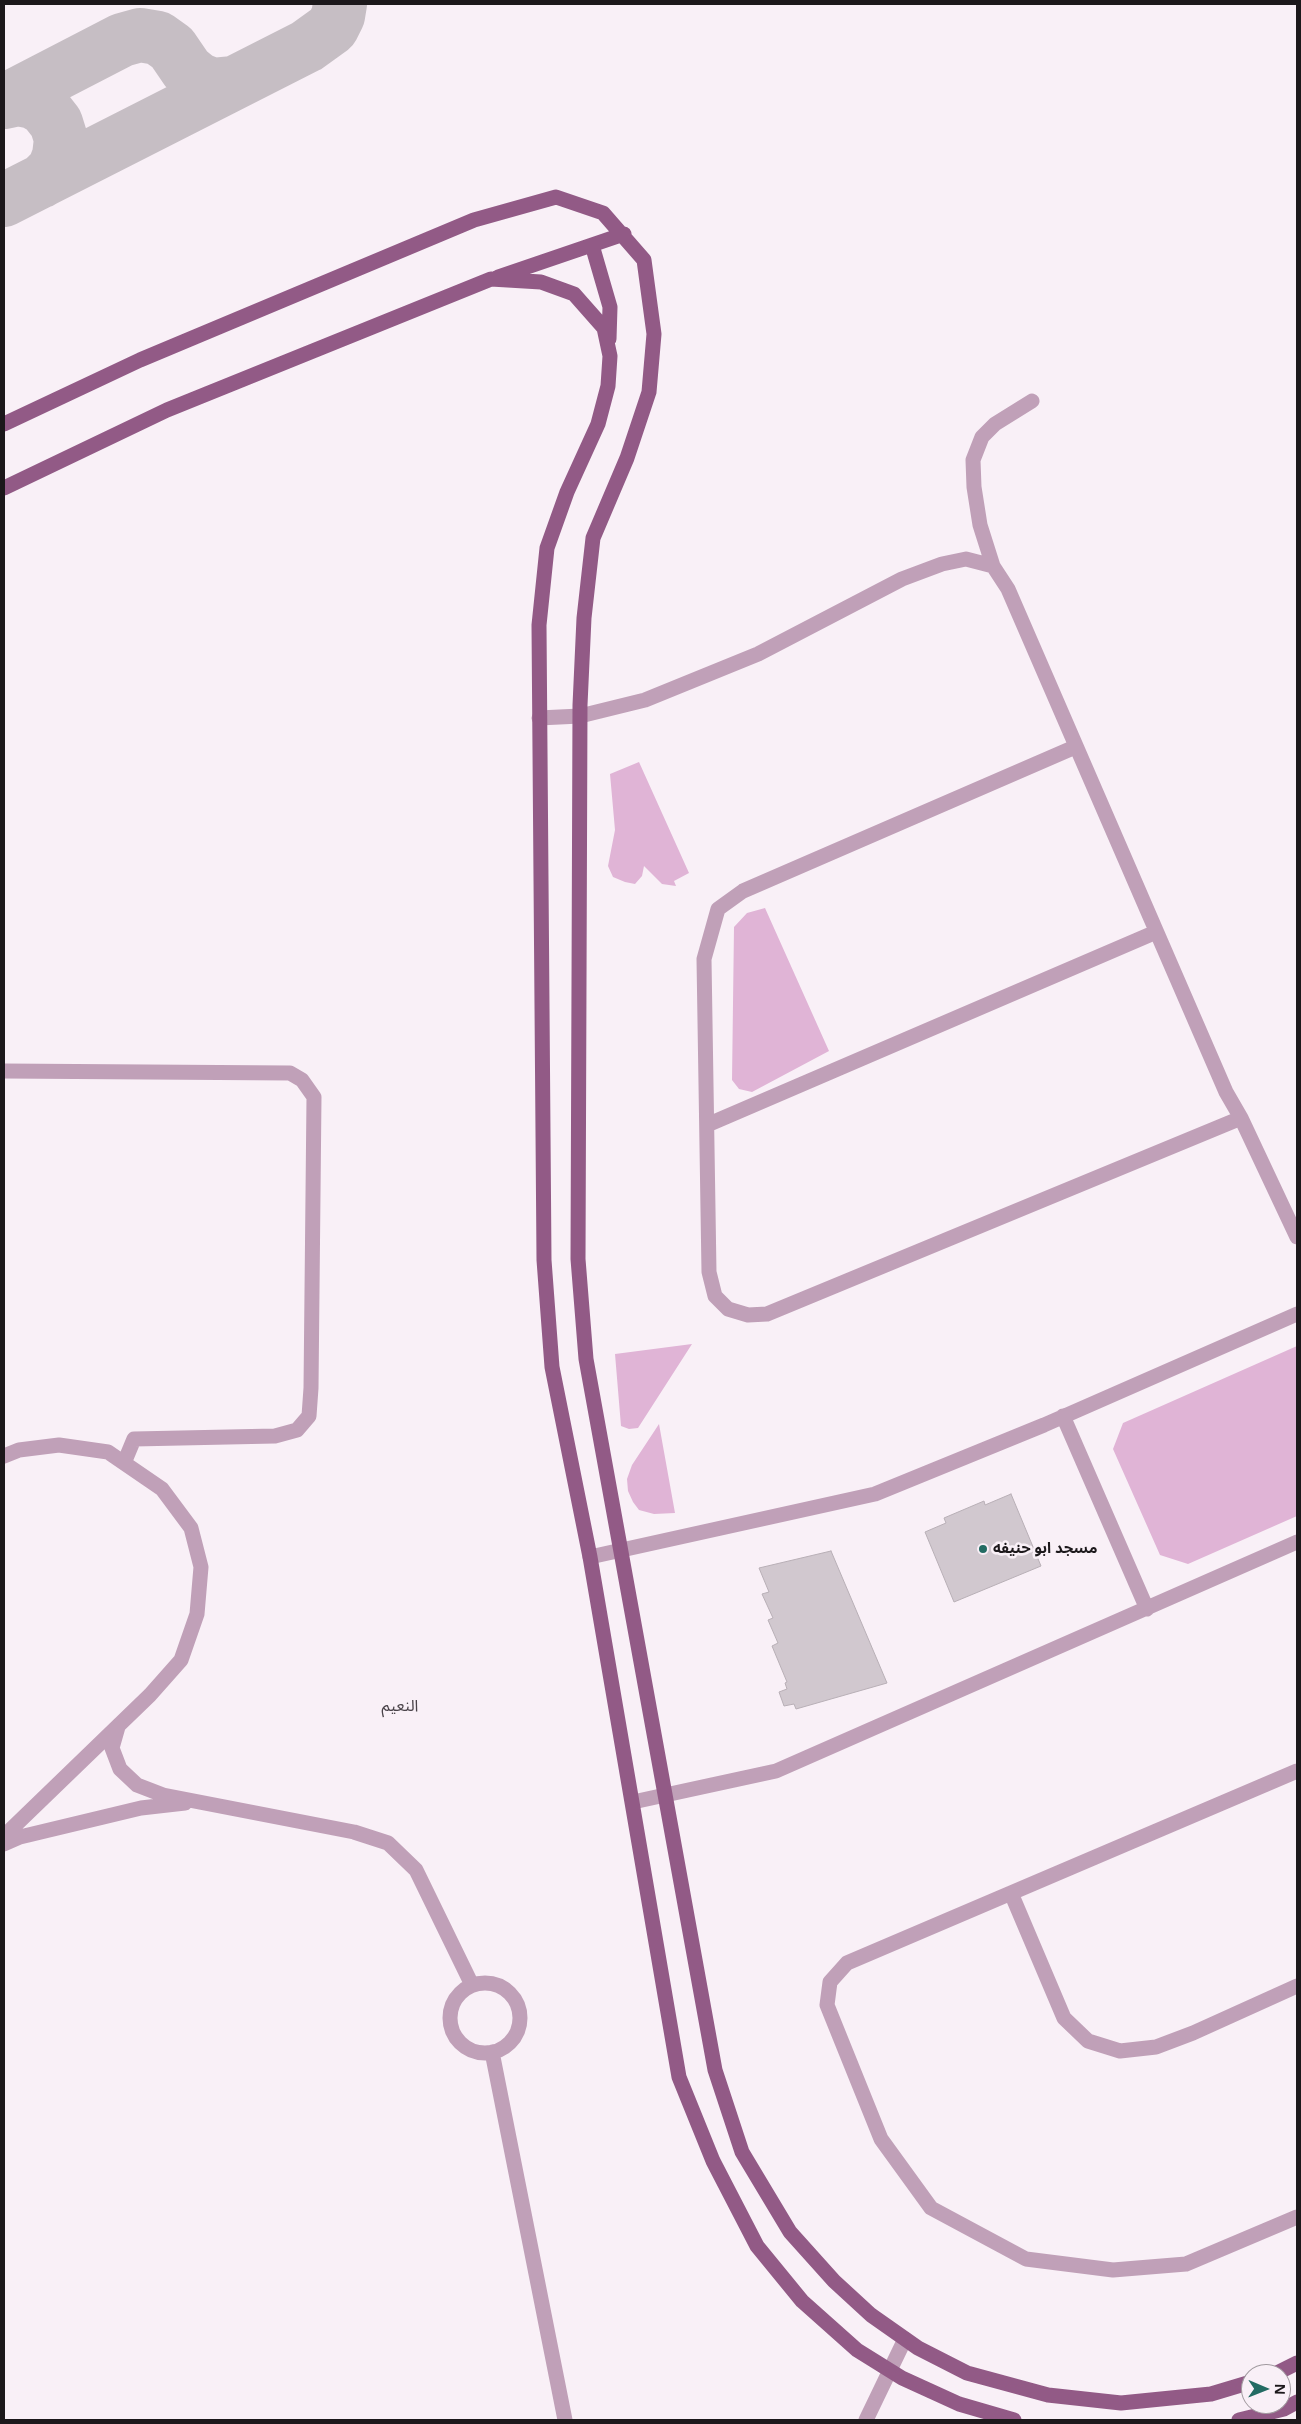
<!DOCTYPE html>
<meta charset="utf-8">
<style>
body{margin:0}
#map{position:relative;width:1301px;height:2424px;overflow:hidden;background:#f9f0f7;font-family:"Noto Sans",sans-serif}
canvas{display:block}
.frame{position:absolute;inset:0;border:5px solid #1c181b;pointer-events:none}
.north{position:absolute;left:1241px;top:2364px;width:50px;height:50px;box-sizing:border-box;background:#f9f0f7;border:1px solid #a19a9f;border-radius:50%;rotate:91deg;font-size:14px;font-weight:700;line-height:20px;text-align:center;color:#1c181b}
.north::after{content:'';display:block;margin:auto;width:18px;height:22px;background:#236b63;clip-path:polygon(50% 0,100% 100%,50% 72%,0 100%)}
</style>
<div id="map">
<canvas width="1301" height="2424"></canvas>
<div class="frame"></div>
<div class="north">N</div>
</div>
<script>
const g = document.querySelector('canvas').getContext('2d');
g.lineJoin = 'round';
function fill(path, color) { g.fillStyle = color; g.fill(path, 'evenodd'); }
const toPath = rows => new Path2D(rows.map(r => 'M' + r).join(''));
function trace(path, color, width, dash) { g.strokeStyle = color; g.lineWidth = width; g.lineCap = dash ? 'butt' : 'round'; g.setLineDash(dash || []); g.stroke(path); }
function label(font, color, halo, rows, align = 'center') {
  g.font = font + ' "Noto Sans","Noto Sans Arabic",sans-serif'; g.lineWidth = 5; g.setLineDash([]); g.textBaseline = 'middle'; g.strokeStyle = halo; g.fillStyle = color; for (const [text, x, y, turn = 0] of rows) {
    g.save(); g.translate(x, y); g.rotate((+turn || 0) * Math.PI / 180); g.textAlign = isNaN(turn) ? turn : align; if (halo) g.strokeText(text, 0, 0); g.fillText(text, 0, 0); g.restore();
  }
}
fill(toPath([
 [639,762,689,873,674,881,676,886,662,884,644,866,642,876,635,884,625,882,613,877,608,866,615,830,610,774],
 [765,908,829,1051,752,1092,739,1089,732,1080,734,927,747,913],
 [692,1344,638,1428,629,1429,621,1426,615,1354],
 [1297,1346,1297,1516,1188,1564,1160,1555,1113,1449,1123,1423],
 [659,1424,675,1513,654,1514,639,1510,633,1502,628,1491,627,1479,632,1465]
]), '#e0b4d6');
trace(toPath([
 [4,101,122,40,140,35,158,38,172,48,187,70,198,79,213,85,234,83],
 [4,102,18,99,33,102,45,109,56,123,61,139,59,156,54,169,42,181],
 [4,200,307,46,332,28,338,16,340,4]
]), '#c6bec4', 54);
const building = toPath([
 [1011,1494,1041,1566,954,1602,925,1532,946,1523,944,1518,984,1501,985,1505,1011,1494],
 [831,1551,887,1683,796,1709,794,1704,784,1706,779,1692,787,1689,785,1683,787,1682,772,1646,778,1643,768,1620,773,1618,762,1594,769,1592,759,1568,831,1551]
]);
fill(building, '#d1c8cf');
trace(building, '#b8afb6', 1);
trace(toPath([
 [993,566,980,525,974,487,973,460,982,437,995,424,1032,401],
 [539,718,580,716,645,700,758,654,902,579,942,564,966,559,993,566,1008,589,1226,1092,1241,1118,1297,1237],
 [1075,747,743,891,718,909,704,959,709,1272,715,1296,728,1309,748,1315,767,1314,1241,1118],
 [4,1071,290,1073,302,1080,314,1097,311,1388,309,1416,297,1430,275,1436,134,1439,124,1463],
 [707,1125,1156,932],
 [1063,1416,1147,1609],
 [4,1456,19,1450,59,1445,108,1452,162,1489,191,1528,201,1567,197,1614,181,1660,150,1695,4,1836],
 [590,1557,875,1494,1044,1425,1297,1314],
 [118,1727,112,1748,120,1769,137,1785,163,1795,354,1832,388,1843,416,1870,472,1985],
 [1297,1771,847,1963,830,1982,827,2005,881,2139,931,2208,1026,2259,1113,2270,1186,2264,1297,2217],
 [633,1802,776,1771,1297,1542],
 [4,1844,20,1837,141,1808,185,1803],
 [1011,1893,1064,2018,1088,2041,1120,2051,1156,2047,1193,2033,1297,1986],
 '450 2018a35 35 0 1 1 70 0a35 35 0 1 1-70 0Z',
 [492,2052,565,2420],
 [866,2420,905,2339]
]), '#c0a0b8', 15);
trace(toPath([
 [592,245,610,307,609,339],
 [498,277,624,234],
 [4,424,140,360,474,220,556,197,603,213,644,260,654,334,649,392,627,458,593,538,584,618,580,705,578,1259,586,1359,715,2070,742,2152,790,2232,834,2281,871,2315,918,2348,967,2373,1048,2395,1121,2403,1211,2394,1251,2382],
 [4,488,167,410,491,279,541,282,574,294,604,328,610,356,608,386,598,424,567,492,547,548,539,625,544,1260,552,1367,590,1557,679,2077,713,2161,757,2246,802,2301,857,2350,902,2378,959,2404,1014,2420],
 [1275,2374,1297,2363],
 [1239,2420,1284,2409,1297,2402]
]), '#925a86', 15);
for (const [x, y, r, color] of [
 [983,1549,5,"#236b63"]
]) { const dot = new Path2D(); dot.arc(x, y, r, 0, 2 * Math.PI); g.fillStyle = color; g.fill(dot); trace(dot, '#f9f0f7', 2); }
label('bold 15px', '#1c181b', '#f9f0f7', [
 ["مسجد ابو حنيفه",993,1549]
], 'left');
label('16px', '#494248', '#f9f0f7', [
 ["النعيم",400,1706]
]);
</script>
